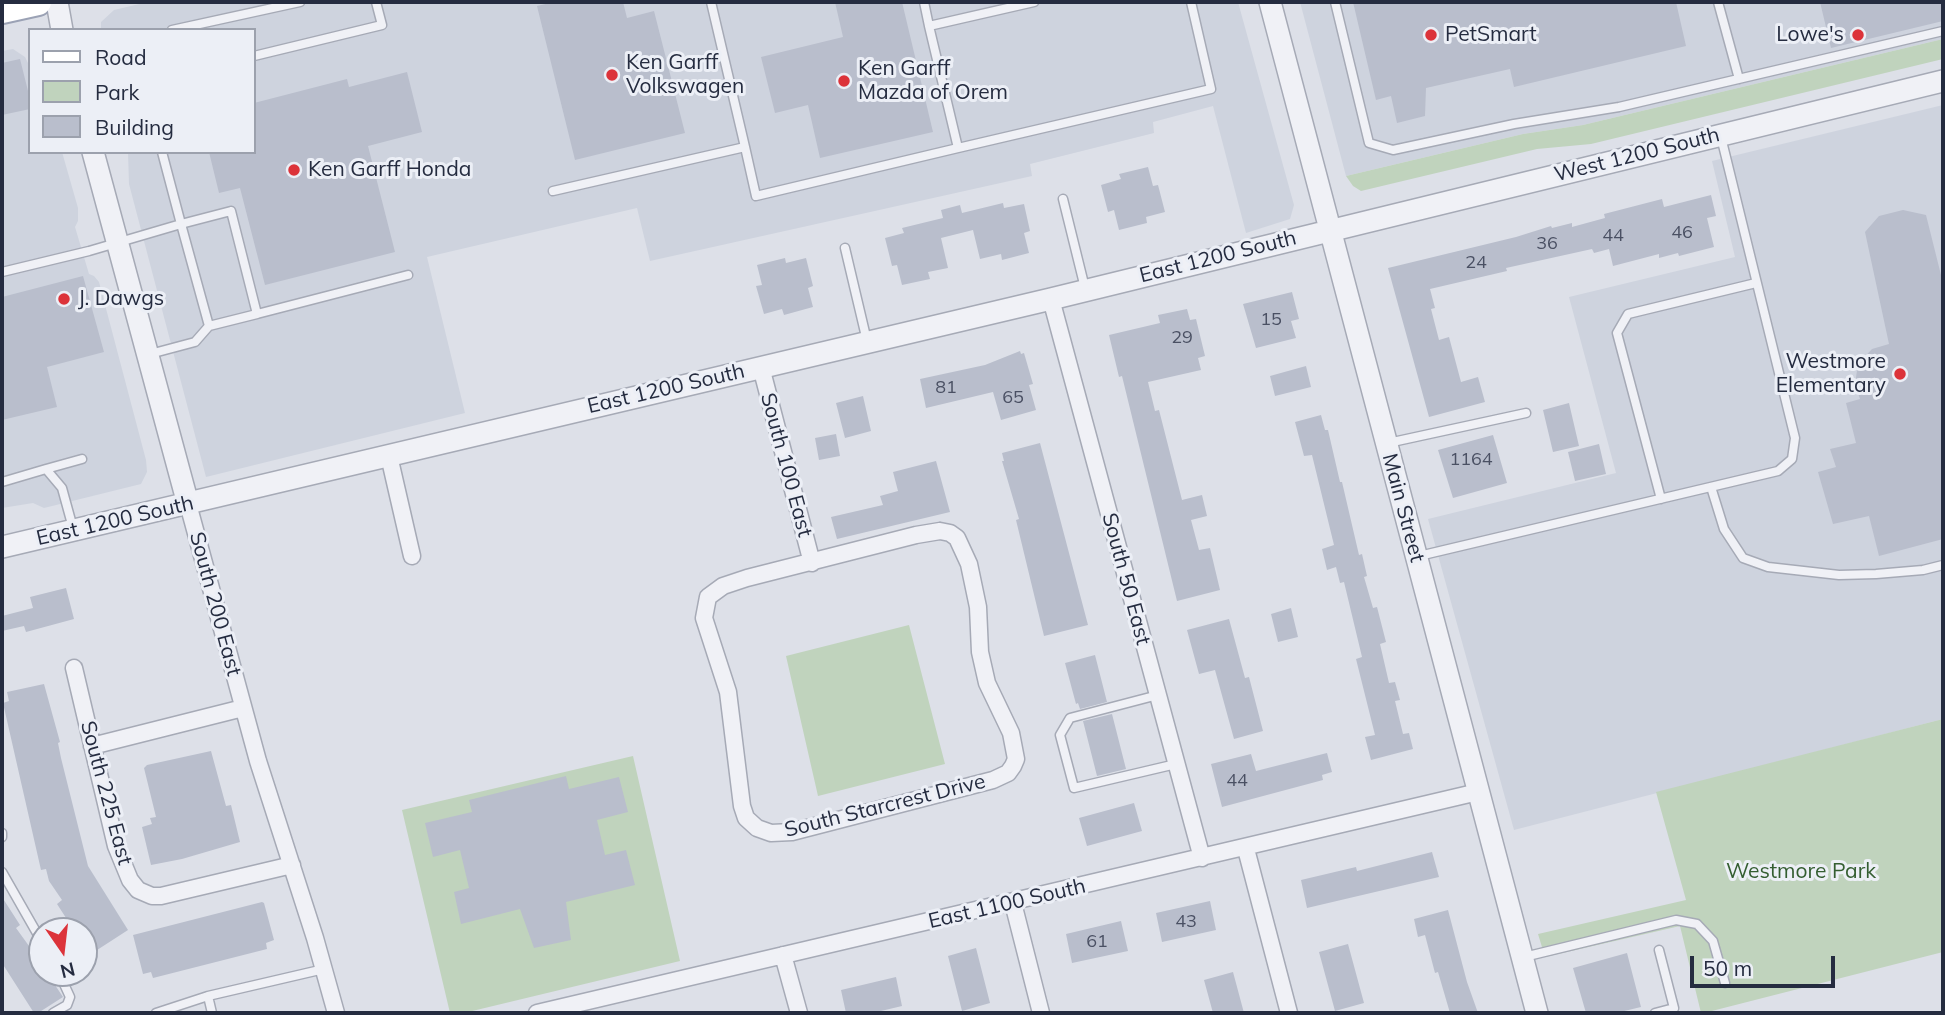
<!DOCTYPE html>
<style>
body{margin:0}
#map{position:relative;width:1945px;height:1015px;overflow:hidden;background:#dde0e8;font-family:Mulish,sans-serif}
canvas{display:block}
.frame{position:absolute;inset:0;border:4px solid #252c40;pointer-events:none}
.legend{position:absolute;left:28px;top:28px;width:228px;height:126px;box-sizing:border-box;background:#eceff6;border:2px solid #9ca1ad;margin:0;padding:9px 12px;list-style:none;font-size:21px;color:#252c40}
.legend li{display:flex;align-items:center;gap:14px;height:35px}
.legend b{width:35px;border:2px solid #9ca1ad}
.north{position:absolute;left:28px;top:917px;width:70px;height:70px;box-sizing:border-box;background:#eceff6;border:2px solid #9ca1ad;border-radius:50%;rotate:166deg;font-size:19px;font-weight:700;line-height:28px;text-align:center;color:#252c40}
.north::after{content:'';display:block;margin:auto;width:24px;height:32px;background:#dc333a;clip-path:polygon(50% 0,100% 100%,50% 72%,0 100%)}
.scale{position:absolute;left:1690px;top:956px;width:145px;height:32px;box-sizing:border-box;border:4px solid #252c40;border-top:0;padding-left:9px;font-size:21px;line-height:24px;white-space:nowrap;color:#252c40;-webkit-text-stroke:5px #eceff6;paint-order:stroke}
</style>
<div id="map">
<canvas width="1945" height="1015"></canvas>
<div class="frame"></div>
<ul class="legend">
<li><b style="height:9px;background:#fff"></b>Road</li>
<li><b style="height:19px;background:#c0d3bd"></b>Park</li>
<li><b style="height:19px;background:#b9becc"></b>Building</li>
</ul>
<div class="north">N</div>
<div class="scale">50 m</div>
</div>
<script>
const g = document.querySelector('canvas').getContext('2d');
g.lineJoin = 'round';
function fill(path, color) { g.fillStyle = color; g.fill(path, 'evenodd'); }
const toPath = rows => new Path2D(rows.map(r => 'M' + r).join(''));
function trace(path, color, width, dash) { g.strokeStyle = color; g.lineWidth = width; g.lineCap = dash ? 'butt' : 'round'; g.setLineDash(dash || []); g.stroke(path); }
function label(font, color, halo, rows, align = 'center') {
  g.font = font + ' Mulish,sans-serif'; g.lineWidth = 6; g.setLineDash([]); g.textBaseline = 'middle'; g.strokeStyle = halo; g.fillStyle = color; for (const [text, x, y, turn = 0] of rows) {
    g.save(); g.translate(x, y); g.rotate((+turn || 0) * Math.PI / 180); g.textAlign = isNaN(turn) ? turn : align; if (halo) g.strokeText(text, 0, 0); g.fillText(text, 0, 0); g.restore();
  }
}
fill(toPath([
 [148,2,1238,2,1294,205,1290,219,1246,233,1213,106,1153,122,1154,133,1030,164,1032,176,650,261,637,208,427,257,465,413,206,477,129,184,128,152,254,152,254,30,101,30,101,22,114,10],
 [1300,2,1943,2,1943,39,1583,125,1523,134,1346,176],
 [13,49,25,57,30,67,30,152,62,152,78,208,78,221,75,227,89,274,94,276,99,282,146,460,147,472,141,484,44,508,33,503,2,508,2,51],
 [1943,105,1943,719,1514,830,1428,519,1616,473,1569,297,1735,257,1712,161]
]), '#ced3de');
fill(toPath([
 [1943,39,1943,59,1591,144,1537,149,1361,191,1353,186,1346,176,1523,134,1583,125],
 [909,625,945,764,818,796,786,656],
 [1943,719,1943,952,1704,1013,1701,1013,1680,926,1545,957,1538,934,1686,900,1656,792],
 [633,756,680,961,464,1013,450,1013,402,810]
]), '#c0d3bd');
fill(toPath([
 [554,2,623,2,627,18,654,11,685,133,575,160,537,6],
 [835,2,902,2,933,132,820,158,808,105,775,113,761,57,843,37],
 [1353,2,1676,2,1686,46,1514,87,1510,69,1426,88,1425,116,1397,123,1391,96,1376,100],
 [1820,2,1943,2,1943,21,1831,48],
 [20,59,30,99,30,109,2,115,2,63],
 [407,72,422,132,368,146,395,252,265,285,240,188,219,193,209,152,254,152,254,103,347,79,349,87],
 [1148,167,1153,186,1158,185,1165,212,1146,217,1147,223,1119,230,1114,210,1108,212,1101,185,1121,179,1119,174],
 [1711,195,1716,216,1707,218,1714,247,1679,256,1678,253,1659,258,1659,254,1613,266,1609,249,1594,253,1592,249,1506,268,1507,271,1430,289,1435,308,1431,309,1439,340,1449,337,1461,382,1478,377,1485,402,1429,417,1388,268,1516,237,1551,226,1552,228,1572,223,1572,227,1605,218,1604,214,1662,199,1664,207],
 [1003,203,1004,208,1024,204,1030,231,1024,233,1029,253,1002,260,1001,254,980,259,973,230,941,238,948,268,928,272,930,279,902,285,897,265,892,266,885,238,904,233,902,228,943,218,941,210,960,205,962,213],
 [1903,210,1926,215,1943,283,1943,539,1879,556,1869,516,1833,524,1818,472,1836,467,1830,449,1856,443,1846,403,1860,399,1855,384,1858,364,1872,349,1889,344,1865,232,1879,216],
 [785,258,786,263,806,258,813,286,808,288,813,307,784,315,782,309,764,314,756,286,762,285,757,265],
 [83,276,104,352,47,367,57,407,2,420,2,297],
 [1292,292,1299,319,1291,321,1296,338,1256,348,1243,304],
 [1187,309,1190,320,1196,319,1205,356,1198,358,1201,370,1148,382,1155,411,1159,410,1182,500,1202,495,1207,516,1191,520,1199,550,1210,548,1220,590,1177,601,1122,376,1119,377,1109,335,1160,323,1158,315],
 [1020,351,1021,354,1024,353,1033,384,1029,385,1036,410,1001,420,993,392,926,408,920,379,985,365],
 [1306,366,1311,387,1275,396,1270,376],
 [863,396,871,431,845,438,836,403],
 [1569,403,1579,446,1553,452,1543,410],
 [1321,415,1325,430,1328,430,1340,482,1342,482,1359,555,1362,554,1367,576,1364,577,1373,608,1377,607,1386,642,1380,644,1389,683,1395,682,1400,700,1395,701,1403,734,1409,733,1413,749,1371,760,1365,737,1375,735,1356,659,1362,657,1344,582,1340,583,1336,567,1327,570,1322,549,1334,545,1312,455,1304,456,1295,422],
 [836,434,840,456,819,460,815,438],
 [1493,435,1507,483,1453,498,1438,450],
 [1040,443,1088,625,1044,636,1016,520,1019,519,1002,461,1004,461,1002,453],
 [1599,444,1606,474,1575,481,1568,452],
 [936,461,950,512,837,539,831,517,883,505,880,496,898,491,893,472],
 [66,588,74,619,26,632,24,626,2,631,2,616,33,608,30,597],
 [1291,608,1298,637,1278,642,1271,614],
 [1229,619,1245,678,1249,677,1263,731,1234,739,1215,670,1199,674,1187,630],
 [1095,655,1107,702,1080,709,1078,703,1076,704,1065,663],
 [44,684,60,742,58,743,61,758,88,866,128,930,94,952,90,946,86,949,84,945,84,931,74,931,68,921,57,904,62,900,49,881,46,869,41,870,3,703,9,701,7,692],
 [1112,714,1126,769,1097,776,1083,721],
 [211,751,226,806,231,805,240,842,182,859,151,865,142,827,152,824,150,818,156,817,144,768,147,765],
 [1327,753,1332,772,1322,775,1323,780,1222,807,1211,764,1251,754,1256,771],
 [566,776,569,789,619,777,628,812,597,820,605,855,626,850,635,885,566,902,571,940,534,948,520,909,461,924,454,892,469,888,460,850,433,857,425,823,472,812,469,800],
 [1134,803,1142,831,1087,846,1079,818],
 [1432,852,1439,877,1307,908,1301,880,1356,867,1357,871],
 [2,897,20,925,16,928,42,964,42,973,47,973,63,997,38,1013,34,1013,2,963],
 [1210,901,1216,930,1162,942,1156,913],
 [262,902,264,903,274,940,266,943,267,949,153,978,151,972,143,974,133,935],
 [1448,910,1467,982,1478,1013,1450,1013,1438,972,1435,973,1425,935,1418,937,1414,919],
 [1121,921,1128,951,1072,963,1066,934],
 [1348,944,1364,1003,1335,1011,1319,952],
 [976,948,990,1003,962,1011,948,956],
 [1627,953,1641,1007,1616,1013,1586,1013,1573,968],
 [1233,972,1244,1013,1213,1013,1204,980],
 [896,977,902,1006,881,1011,882,1013,846,1013,841,990]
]), '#b9becc');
const service = toPath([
 [924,2,929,26],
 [1335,2,1369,143,1393,150,1514,124,1619,107,1943,31],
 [1718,2,1739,79],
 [172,30,300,2],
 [254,56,382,25,376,2],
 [745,147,756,196,958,148,929,26,1034,2],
 [958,148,1211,89,1191,2],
 [553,191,745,147,711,2],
 [1063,199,1085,288],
 [845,248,867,341],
 [2,272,89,251,181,224,209,326,257,314,231,211,181,224,162,152],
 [257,314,408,275],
 [150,354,195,342,209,326],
 [1388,443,1526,413],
 [46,469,82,459],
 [2,482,46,469,62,488,73,528],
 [1711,487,1724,529,1743,558,1768,567,1839,575,1876,574,1923,570,1943,565],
 [1661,499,1617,333,1628,314,1756,283],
 [1419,556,1778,471,1792,459,1795,438,1721,137],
 [1158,695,1070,718,1060,735,1074,788,1176,764],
 [2,833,2,837],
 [2,872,42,942],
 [1524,957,1676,920,1697,924,1713,941,1725,983],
 [208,996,212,1013],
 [53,1013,67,1005,70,997,59,973],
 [156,1013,208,996,324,969],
 [1655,1013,1674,1008,1659,950]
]);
const minor = toPath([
 [1051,299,1202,858],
 [761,367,812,563],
 [389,456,412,556],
 [188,504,258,761,315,938,336,1013],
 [940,531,950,533,957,538,969,564,978,607,980,652,987,683,1011,733,1016,759,1013,766,1008,773,993,780,792,832,771,833,757,828,746,818,742,806,728,692,704,618,708,597,723,586,747,578,916,535,940,531],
 [74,668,116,846,130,880,138,890,152,896,161,896,292,865],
 [92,746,243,708],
 [1246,849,1289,1013],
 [1013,903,1041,1013],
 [783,955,799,1013],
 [537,1013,1478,792]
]);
const tertiary = toPath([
 [57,2,62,30],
 [1270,2,1537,1013],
 [93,152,188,504],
 [2,547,1051,299,1943,81]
]);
const primary = toPath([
 [2,10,38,2]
]);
trace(service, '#a6aab6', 11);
trace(minor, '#a6aab6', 19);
trace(tertiary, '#a6aab6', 24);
trace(primary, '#9ba2b5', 30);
trace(service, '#f0f1f6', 8);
trace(minor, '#f0f1f6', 16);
trace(tertiary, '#f0f1f6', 21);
trace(primary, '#fff', 26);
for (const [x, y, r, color] of [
 [1431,35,7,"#dc333a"],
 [1858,35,7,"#dc333a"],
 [612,75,7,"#dc333a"],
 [844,81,7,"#dc333a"],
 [294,170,7,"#dc333a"],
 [64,299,7,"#dc333a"],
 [1900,374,7,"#dc333a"]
]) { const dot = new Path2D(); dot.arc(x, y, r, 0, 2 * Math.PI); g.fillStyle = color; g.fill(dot); trace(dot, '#eceff6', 2.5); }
label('18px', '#4a5063', null, [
 ["46",1682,233],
 ["44",1613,236],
 ["36",1547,244],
 ["24",1476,263],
 ["15",1271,320],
 ["29",1182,338],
 ["81",946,388],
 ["65",1013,398],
 ["1164",1471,460],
 ["44",1237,781],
 ["43",1186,922],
 ["61",1097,942]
]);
label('21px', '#252c40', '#eceff6', [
 ["PetSmart",1445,35],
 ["Lowe's",1844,35,"right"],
 ["Ken Garff",626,63],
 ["Volkswagen",626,87],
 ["Ken Garff",858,69],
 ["Mazda of Orem",858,93],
 ["Ken Garff Honda",308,170],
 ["J. Dawgs",78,299],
 ["Westmore",1886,362,"right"],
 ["Elementary",1886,386,"right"]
], 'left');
label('21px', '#252c40', '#eceff6', [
 ["West 1200 South",1637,155,-14],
 ["East 1200 South",1218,257,-14],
 ["East 1200 South",666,389,-13],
 ["South 100 East",786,465,75],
 ["Main Street",1403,508,75],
 ["East 1200 South",115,521,-13],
 ["South 50 East",1126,579,75],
 ["South 200 East",215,604,75],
 ["South 225 East",106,793,75],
 ["South Starcrest Drive",885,806,-14],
 ["East 1100 South",1007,904,-13]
]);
label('21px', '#345e31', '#eceff6', [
 ["Westmore Park",1801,872]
]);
</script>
